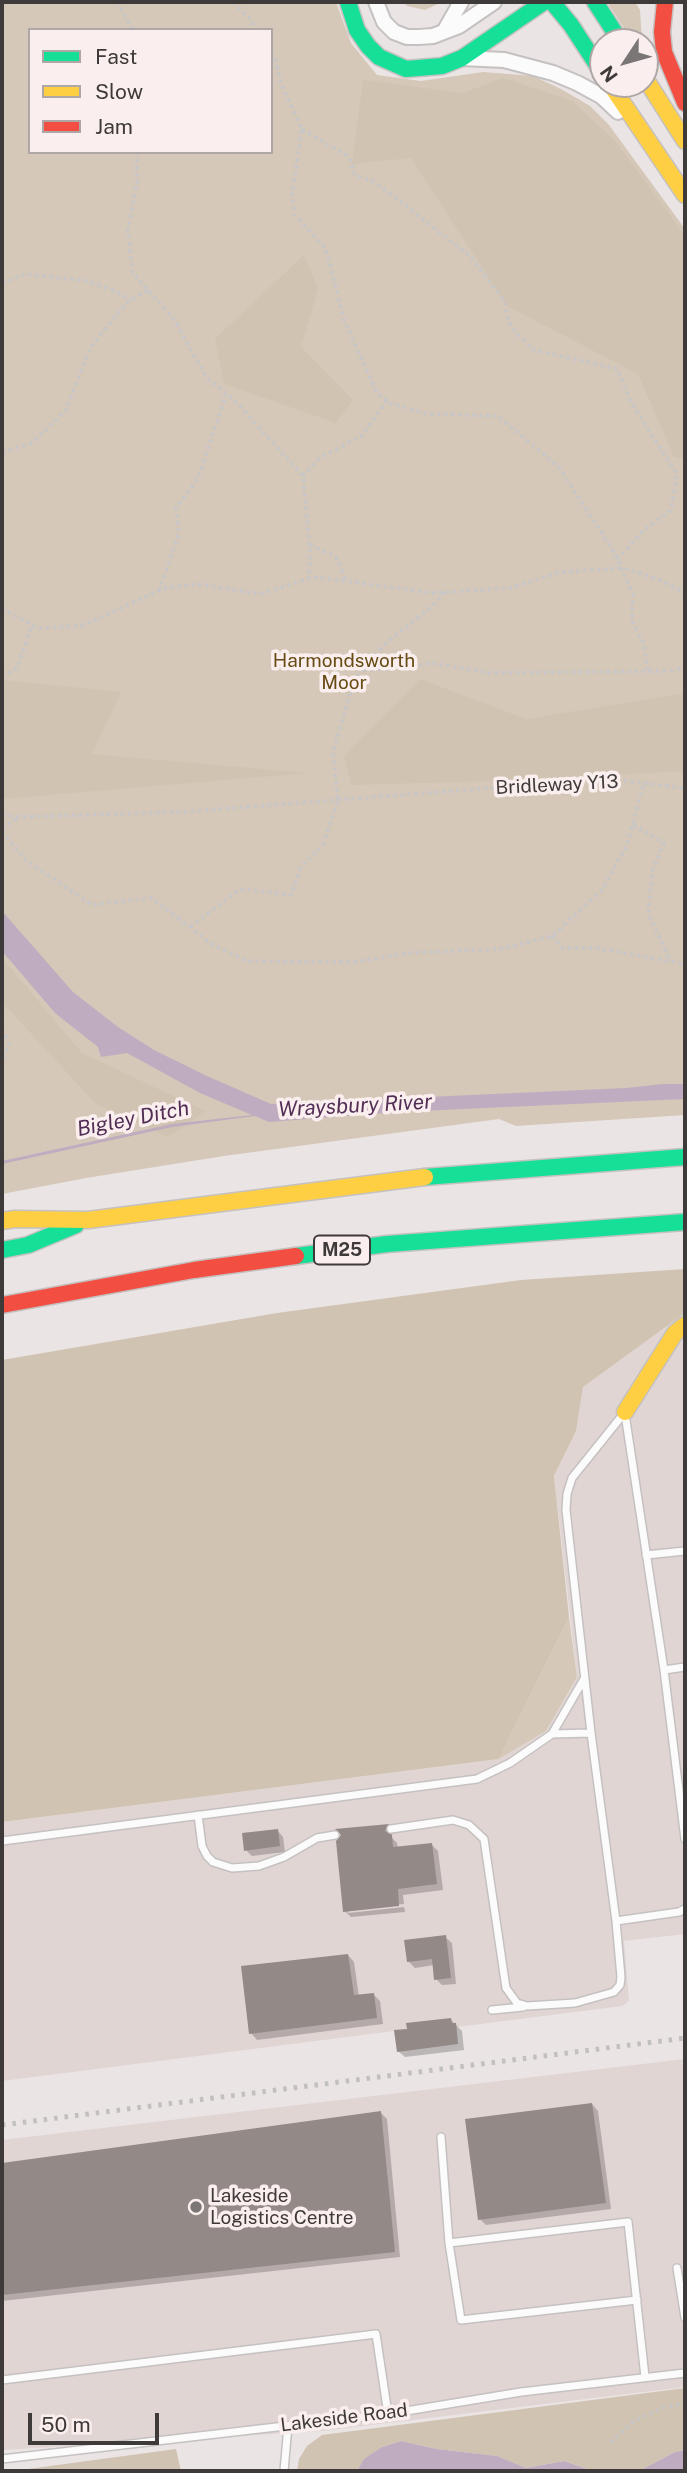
<!DOCTYPE html>
<style>
body{margin:0}
#map{position:relative;width:687px;height:2473px;overflow:hidden;background:#eae4e4;font-family:"Public Sans",sans-serif}
canvas{display:block}
.frame{position:absolute;inset:0;border:4px solid #3e3a39;pointer-events:none}
.legend{position:absolute;left:28px;top:28px;width:245px;height:126px;box-sizing:border-box;background:#faefee;border:2px solid #afa7a6;margin:0;padding:9px 12px;list-style:none;font-size:21px;color:#3e3a39}
.legend li{display:flex;align-items:center;gap:14px;height:35px}
.legend b{width:35px;border:2px solid #afa7a6}
.north{position:absolute;left:589px;top:28px;width:70px;height:70px;box-sizing:border-box;background:#faefee;border:2px solid #afa7a6;border-radius:50%;rotate:234deg;font-size:19px;font-weight:700;line-height:28px;text-align:center;color:#3e3a39}
.north::after{content:'';display:block;margin:auto;width:24px;height:32px;background:#7a7675;clip-path:polygon(50% 0,100% 100%,50% 72%,0 100%)}
.scale{position:absolute;left:28px;top:2413px;width:131px;height:32px;box-sizing:border-box;border:4px solid #3e3a39;border-top:0;padding-left:9px;font-size:21px;line-height:24px;white-space:nowrap;color:#3e3a39;-webkit-text-stroke:5px #faefee;paint-order:stroke}
</style>
<div id="map">
<canvas width="687" height="2473"></canvas>
<div class="frame"></div>
<ul class="legend">
<li><b style="height:9px;background:#16e098"></b>Fast</li>
<li><b style="height:9px;background:#ffcf43"></b>Slow</li>
<li><b style="height:9px;background:#f24e42"></b>Jam</li>
</ul>
<div class="north">N</div>
<div class="scale">50 m</div>
</div>
<script>
const g = document.querySelector('canvas').getContext('2d');
g.lineJoin = 'round';
function fill(path, color) { g.fillStyle = color; g.fill(path, 'evenodd'); }
const toPath = rows => new Path2D(rows.map(r => 'M' + r).join(''));
function trace(path, color, width, dash) { g.strokeStyle = color; g.lineWidth = width; g.lineCap = dash ? 'butt' : 'round'; g.setLineDash(dash || []); g.stroke(path); }
function label(font, color, halo, rows, align = 'center') {
  g.font = font + ' "Public Sans",sans-serif'; g.lineWidth = 7; g.setLineDash([]); g.textBaseline = 'middle'; g.strokeStyle = halo; g.fillStyle = color; for (const [text, x, y, turn = 0] of rows) {
    g.save(); g.translate(x, y); g.rotate((+turn || 0) * Math.PI / 180); g.textAlign = isNaN(turn) ? turn : align; if (halo) g.strokeText(text, 0, 0); g.fillText(text, 0, 0); g.restore();
  }
}
fill(toPath([
 [685,1313,685,1934,624,1941,629,2001,622,2006,457,2027,458,2044,397,2052,394,2031,2,2081,2,1822,499,1759,546,1731,577,1677,554,1476,576,1431,583,1387],
 [685,2059,685,2387,322,2431,2,2450,2,2140]
]), '#e1d5d4');
fill(toPath([
 [2,2,336,2,351,43,377,75,421,81,483,72,533,76,561,89,590,106,609,125,685,229,685,1115,516,1126,499,1119,224,1156,86,1178,2,1194],
 [30,30,271,30,271,152,30,152],
 [403,2,442,2,425,10,407,6],
 [607,2,635,2,640,10,642,42,633,42],
 [569,1617,577,1677,546,1731,499,1759]
]), '#d5c8b8');
fill(toPath([
 [503,78,572,101,616,142,685,236,685,459,674,457,638,374,507,306,411,158,352,164,363,80,463,93],
 [304,255,318,289,301,347,353,400,336,423,224,384,215,339],
 [420,679,526,719,685,693,685,771,494,781,351,785,344,756],
 [2,680,121,692,92,754,308,773,2,799],
 [2,958,82,1053,205,1111,168,1137,96,1104,2,1002],
 [685,1269,685,1313,583,1387,576,1431,554,1476,569,1617,499,1759,2,1822,2,1360,277,1313,521,1280],
 [685,2388,685,2450,675,2452,639,2471,593,2471,564,2461,526,2468,496,2456,437,2449,401,2441,382,2447,365,2459,357,2471,297,2471,299,2459,307,2446,322,2435],
 [176,2449,181,2471,13,2471]
]), '#d0c3b1');
fill(toPath([
 [2,911,73,992,118,1027,154,1050,207,1076,271,1104,626,1088,663,1084,685,1084,685,1099,397,1112,269,1122,255,1116,172,1127,2,1164,2,1161,172,1124,252,1115,200,1093,127,1053,101,1057,98,1047,55,1013,2,951],
 [401,2441,437,2449,497,2456,526,2468,564,2461,593,2471,357,2471,364,2459,382,2447],
 [685,2450,685,2471,639,2471,675,2452]
]), '#c0acc0');
fill(toPath([
 [388,1825,394,1831,391,1837,397,1843,398,1849,432,1845,438,1851,443,1890,403,1895,404,1904,348,1909,348,1913,404,1907,405,1912,351,1917,345,1911,337,1842],
 [277,1830,283,1837,285,1852,252,1856,246,1850],
 [445,1937,452,1943,456,1984,442,1985,436,1979,434,1965,415,1968,408,1961],
 [348,1955,354,1962,359,1997,373,1994,380,2001,383,2024,257,2040,251,2033],
 [451,2020,462,2031,464,2050,405,2057,398,2051],
 [592,2104,598,2111,611,2209,486,2225,480,2219],
 [381,2113,387,2119,400,2257,2,2301,2,2165]
]), '#0003');
fill(toPath([
 [389,1824,385,1831,392,1835,393,1847,432,1843,437,1884,398,1889,399,1906,343,1912,336,1841,341,1835,335,1829],
 [278,1829,280,1846,244,1851,242,1833],
 [446,1935,451,1978,434,1980,432,1959,407,1962,404,1940],
 [348,1954,354,1995,374,1993,377,2018,249,2034,241,1966],
 [451,2018,452,2023,456,2023,458,2044,397,2052,394,2030,407,2029,406,2023],
 [592,2103,606,2203,478,2220,465,2119],
 [381,2111,395,2252,2,2295,2,2163]
]), '#938a87');
const lane = toPath([
 [625,1414,664,1670,685,1667],
 [646,1555,685,1551],
 [664,1670,685,1839],
 [552,1734,591,1733],
 [198,1815,202,1846,207,1856,213,1862,232,1868,259,1866,284,1857,317,1838,335,1835],
 [391,1829,453,1820,469,1825,484,1839,506,1988,517,2003,527,2006,575,2003,614,1992,620,1985,621,1977,616,1921,591,1733,566,1510,567,1494,572,1478,625,1412],
 [2,1841,477,1779,510,1763,552,1734,584,1679],
 [616,1921,679,1912,685,1909],
 [492,2010,523,2007],
 [441,2137,449,2243,628,2222,645,2377],
 [449,2243,461,2320,637,2300],
 [677,2268,685,2318],
 [2,2380,376,2334,388,2414],
 [2,2459,388,2414,521,2392,685,2373],
 [284,2471,288,2426]
]);
const street = toPath([
 [376,2,384,22,394,32,407,37,419,37,433,36,459,26,494,2],
 [445,30,461,2],
 [462,58,504,60,553,73,577,83,601,96,618,112]
]);
const fast = toPath([
 [348,2,357,30,368,46,379,57,406,69,442,66,462,58,544,2],
 [552,2,571,25,603,74],
 [595,2,621,42],
 [425,1177,685,1157],
 [2,1250,28,1245,76,1225],
 [296,1256,387,1244,685,1222]
]);
const slow = toPath([
 [645,78,685,141],
 [610,84,685,195],
 [2,1221,15,1219,88,1220,425,1177],
 [625,1412,675,1333,685,1325]
]);
const jam = toPath([
 [665,2,662,32,664,52,685,103],
 [2,1305,194,1270,296,1256]
]);
trace(lane, '#c5c1c1', 10);
trace(street, '#c5c1c1', 18);
trace(fast, '#c5c1c1', 19);
trace(slow, '#c5c1c1', 19);
trace(jam, '#c5c1c1', 19);
trace(toPath([
 [117,2,133,30],
 [233,2,251,20,257,30],
 [271,53,276,61,281,84,302,129,292,195,295,215,326,249,344,320,377,393,390,403,428,414,498,416,559,467,615,554,633,594,632,621,644,644,648,670],
 [302,129,349,157,355,175,375,182,470,256,503,299,509,322,516,333,534,350,617,369,632,404,677,474,671,510,642,532,617,560],
 [137,152,137,183,128,230,132,272,175,321,207,378,237,403,303,476,310,550,309,579],
 [2,283,26,274,87,281,115,291,130,300],
 [2,452,32,443,66,410,90,348,126,303,148,290],
 [303,476,320,458,361,436,387,401],
 [310,545,336,557,347,582],
 [159,591,179,533,176,508,198,478,226,395],
 [2,608,37,628,81,626,165,588,198,584,260,594,314,577,433,593,510,588,560,572,624,568,660,580,685,593],
 [363,670,402,668,432,663,489,673,669,671,685,668],
 [2,677,17,668,32,625],
 [2,815,20,817,180,812,608,779,685,788],
 [633,825,664,843,653,869,648,913,670,960],
 [2,828,18,818],
 [2,831,26,860,92,905,152,898,210,943,246,961,355,962,408,953,500,949,552,936,603,889,627,845,644,783],
 [190,927,240,889,291,895,301,867,323,845,338,800,333,752,354,680,383,646,437,602,445,592],
 [552,936,563,948,596,948,685,964],
 [2,1029,9,1044,2,1063],
 [610,2442,634,2421,662,2408,685,2403]
]), '#c8c6c6', 3.5, [3.5, 3.5]);
trace(lane, '#fcfbfb', 7);
trace(street, '#fcfbfb', 14);
trace(fast, '#16e098', 16);
trace(slow, '#ffcf43', 16);
trace(jam, '#f24e42', 16);
trace(toPath([
 [2,2125,685,2038]
]), '#c1bfbf', 5, [3.5, 7]);
for (const [x, y, r, color] of [
 [196,2207,7,"#7a7675"]
]) { const dot = new Path2D(); dot.arc(x, y, r, 0, 2 * Math.PI); g.fillStyle = color; g.fill(dot); trace(dot, '#faefee', 2.5); }
for (const [x, y, w] of [
 [342,1250,56]
]) { const box = new Path2D(); box.roundRect(x - w / 2, y - 14.5, w, 29, 5); g.fillStyle = '#faefee'; g.fill(box); trace(box, '#3e3a39', 2); }
label('bold 18px', '#3e3a39', null, [
 ["M25",342,1250]
]);
label('19px', '#664b12', '#faefee', [
 ["Harmondsworth",344,661],
 ["Moor",344,683]
]);
label('19px', '#3e3a39', '#faefee', [
 ["Bridleway Y13",557,785,-3],
 ["Lakeside Road",344,2418,-7]
]);
label('19px', '#3e3a39', '#faefee', [
 ["Lakeside",210,2196],
 ["Logistics Centre",210,2218]
], 'left');
label('italic 21px', '#522d55', '#faefee', [
 ["Wraysbury River",355,1106,-3],
 ["Bigley Ditch",133,1119,-11]
]);
</script>
